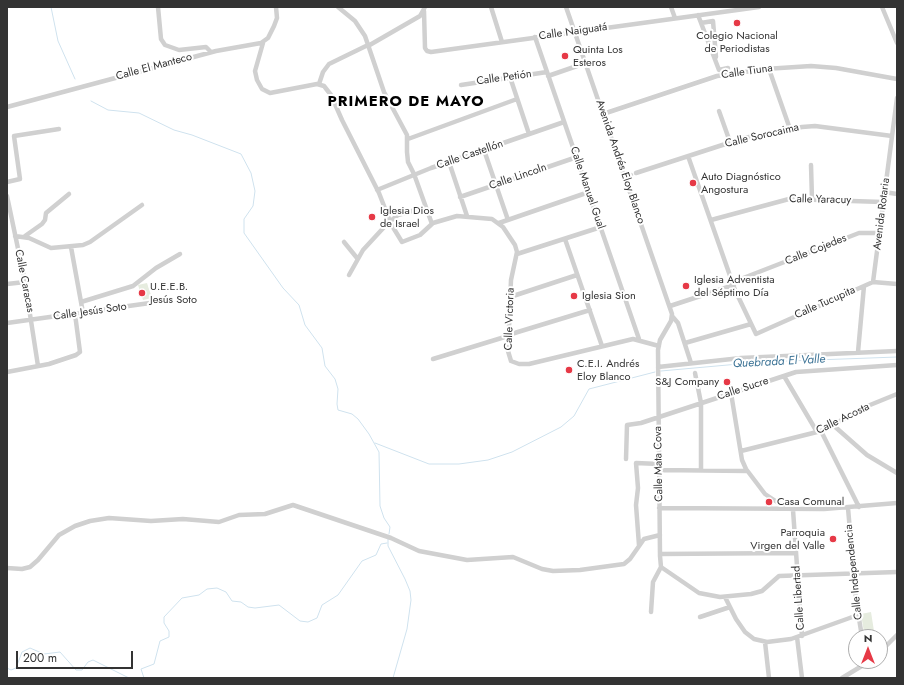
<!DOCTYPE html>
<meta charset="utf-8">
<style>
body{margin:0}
#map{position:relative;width:904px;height:685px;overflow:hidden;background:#fff;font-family:Jost,sans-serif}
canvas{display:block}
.frame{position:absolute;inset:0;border:8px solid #333;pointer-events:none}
.north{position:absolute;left:848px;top:629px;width:40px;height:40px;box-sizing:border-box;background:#fff;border:1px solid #adadad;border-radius:50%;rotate:0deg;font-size:11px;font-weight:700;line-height:16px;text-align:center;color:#333}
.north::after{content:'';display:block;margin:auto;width:14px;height:18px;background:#e63946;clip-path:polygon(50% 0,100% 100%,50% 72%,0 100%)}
.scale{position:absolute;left:16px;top:651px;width:117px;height:18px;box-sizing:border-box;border:2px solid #333;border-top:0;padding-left:5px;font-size:12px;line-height:14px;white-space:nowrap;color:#333;-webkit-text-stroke:3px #fff;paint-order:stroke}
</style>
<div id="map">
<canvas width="904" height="685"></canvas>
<div class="frame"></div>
<div class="north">N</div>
<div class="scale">200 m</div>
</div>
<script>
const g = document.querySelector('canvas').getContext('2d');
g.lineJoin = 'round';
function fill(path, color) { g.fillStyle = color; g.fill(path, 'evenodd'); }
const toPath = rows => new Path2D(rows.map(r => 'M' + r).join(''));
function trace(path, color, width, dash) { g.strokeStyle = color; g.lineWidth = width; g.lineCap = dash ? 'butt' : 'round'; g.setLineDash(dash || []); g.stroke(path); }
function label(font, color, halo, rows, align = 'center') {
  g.font = font + ' Jost,sans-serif'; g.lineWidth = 4; g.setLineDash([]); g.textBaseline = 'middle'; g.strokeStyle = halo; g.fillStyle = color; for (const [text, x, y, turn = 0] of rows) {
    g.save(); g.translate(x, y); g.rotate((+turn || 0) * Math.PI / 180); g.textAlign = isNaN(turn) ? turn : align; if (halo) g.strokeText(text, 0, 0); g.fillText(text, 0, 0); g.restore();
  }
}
fill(toPath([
 [147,283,152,298,143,300,138,285],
 [871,612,874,631,864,632,861,614]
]), '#e6ecdf');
trace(toPath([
 [51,7,58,41,75,79],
 [91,101,108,110,139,113,174,130,192,135,241,154,251,173,255,191,253,206,244,219,244,233,283,288,299,305,305,325,322,348,325,366,335,379,338,389,337,404,338,410,352,414,358,419,369,434,379,452,380,506,384,518,390,527,389,534],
 [661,371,761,362,897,357],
 [375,443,429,464,459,464,488,460,512,452,561,427,574,416,589,389,655,372],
 [388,539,388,546,405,579,410,591,411,600,407,629,393,678],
 [7,668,11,670,16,668,22,652,30,648,44,654,60,652,76,670,82,670,88,662,93,660,129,678],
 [144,678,141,669,154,664,160,641,169,637,169,631,164,623,164,617,182,598,199,595,207,589,217,588,226,592,232,601,241,602,248,607,255,608,279,605,300,621,308,622,317,618,322,605,338,595,362,561,376,555,381,544,387,543]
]), '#cfe2ee', 1);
trace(toPath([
 [158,7,161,39,165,45,179,50,206,47,211,52],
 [338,7,355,21,365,36,384,92,407,135,407,152,408,162,414,174,432,224],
 [491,7,502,42],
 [566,7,672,314,671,321,660,340,658,350,660,556,661,567,653,582,651,612],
 [671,7,675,18],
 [882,7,897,43],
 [424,11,425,48,427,51,431,52,759,7],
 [698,15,719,70,728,68],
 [701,23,713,21,716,57],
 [535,37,639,339],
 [263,43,255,71,257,80,262,89,270,93,317,84,324,86,331,95,342,120,379,193,391,224,402,242,420,235,433,223,457,216,492,219,503,227,515,245,517,252,511,280,508,351,511,361,519,364,529,364,633,339,659,346],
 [368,46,420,16,425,7],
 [769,69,790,129],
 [548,76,577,66],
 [510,77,529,134],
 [319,84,323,72,329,64,368,45],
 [461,85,547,72],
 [7,107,216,51,261,43,268,38,274,26,277,18,276,7],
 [719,111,730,142],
 [603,114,717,76,765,69,811,66,836,68,897,79],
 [408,139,517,99],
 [484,150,508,220],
 [688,156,735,290,756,334,873,282,897,284],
 [449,162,467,216],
 [811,165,812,199],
 [636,173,744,138,802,127,815,126,892,136],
 [625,177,631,175],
 [7,182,20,179,14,136,59,129],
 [377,190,431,168,564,122],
 [884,192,897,194],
 [7,196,25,282,38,366],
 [460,197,577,157],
 [711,220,789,199,883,202],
 [499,223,589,192],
 [15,236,29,238,51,248,83,245,90,242,142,205],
 [25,236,42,224,45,220,46,213,69,194],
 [565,239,602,346],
 [344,242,357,258],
 [71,247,83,313],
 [517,254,601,227],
 [349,275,363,250,387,224,398,215,426,207],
 [733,282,859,233,879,233],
 [873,282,897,98],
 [7,284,25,282],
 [510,297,577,275],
 [81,302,133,286,156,268,180,254],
 [670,306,734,285],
 [672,316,678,323,691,363],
 [7,323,150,303],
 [508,335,590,310],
 [685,343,751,324],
 [858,352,864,286],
 [433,359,508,336],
 [658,367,741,358,897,351],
 [7,372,49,364,76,355,80,352,75,314],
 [695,373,701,403,701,470],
 [784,376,817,432],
 [731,393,742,460,746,469,765,494,783,506,793,510,802,636],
 [833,425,867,455,897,473],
 [821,431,859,507],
 [741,451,821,431,870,405,897,394],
 [626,459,627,425,641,423,796,372,897,365],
 [659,470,747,471],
 [659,508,824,509,897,503],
 [848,508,856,600,862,637],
 [639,545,636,505,638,488,636,463,659,464],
 [660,554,796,553],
 [661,567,699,593,720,597,751,594,762,591,779,576,897,572],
 [7,568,22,569,30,567,38,560,59,535,75,526,90,521,109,518,151,521,183,519,219,522,239,515,265,514,293,505,391,538,419,551,467,560,513,557,542,569,553,571,580,570,624,564,630,559,644,539,660,535],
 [725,597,736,619,745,632,754,639,767,642,791,639,858,615],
 [700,617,730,607],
 [797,637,802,678],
 [765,642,769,678],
 [880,652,897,635],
 [842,678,870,661]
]), '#d0d0d0', 4.5);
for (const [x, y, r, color] of [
 [737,23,4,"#e63946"],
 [565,56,4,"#e63946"],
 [693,183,4,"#e63946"],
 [372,217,4,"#e63946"],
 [686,286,4,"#e63946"],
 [142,293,4,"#e63946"],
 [574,296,4,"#e63946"],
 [569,370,4,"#e63946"],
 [727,382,4,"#e63946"],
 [769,502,4,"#e63946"],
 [833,539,4,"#e63946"]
]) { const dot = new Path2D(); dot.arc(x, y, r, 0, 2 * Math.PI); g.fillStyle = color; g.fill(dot); trace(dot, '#fff', 1.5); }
label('11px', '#333', '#fff', [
 ["Calle Naiguatá",573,32,-8],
 ["Calle El Manteco",154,67,-15],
 ["Calle Tiuna",747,72,-8],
 ["Calle Petión",504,78,-8],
 ["Calle Sorocaima",762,136,-13],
 ["Calle Castellón",470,155,-19],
 ["Avenida Andrés Eloy Blanco",620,162,71],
 ["Calle Lincoln",518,177,-19],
 ["Calle Manuel Gual",587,188,71],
 ["Calle Yaracuy",820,200,1],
 ["Avenida Rotaria",882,214,-83],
 ["Calle Cojedes",816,250,-22],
 ["Calle Caracas",24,281,79],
 ["Calle Tucupita",825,303,-24],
 ["Calle Jesús Soto",90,312,-8],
 ["Calle Victoria",510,319,-88],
 ["Calle Sucre",743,389,-18],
 ["Calle Acosta",843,419,-26],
 ["Calle Mata Cova",659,464,-91],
 ["Calle Independencia",854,572,-96],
 ["Calle Libertad",799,598,-94]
]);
label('11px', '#333', '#fff', [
 ["Colegio Nacional",737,36,"center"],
 ["de Periodistas",737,49,"center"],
 ["Quinta Los",573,50],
 ["Esteros",573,63],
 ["Auto Diagnóstico",701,177],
 ["Angostura",701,190],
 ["Iglesia Dios",380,211],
 ["de Israel",380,224],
 ["Iglesia Adventista",694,280],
 ["del Séptimo Día",694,293],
 ["U.E.E.B.",150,287],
 ["Jesús Soto",150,300],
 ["Iglesia Sion",582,296],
 ["C.E.I. Andrés",577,364],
 ["Eloy Blanco",577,377],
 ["S&J Company",719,382,"right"],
 ["Casa Comunal",777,502],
 ["Parroquia",825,533,"right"],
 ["Virgen del Valle",825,546,"right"]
], 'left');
label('italic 12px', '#3f7597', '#fff', [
 ["Quebrada El Valle",779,362,-3]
]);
g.letterSpacing = '1px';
label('bold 15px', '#000', '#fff', [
 ["PRIMERO DE MAYO",406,102]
]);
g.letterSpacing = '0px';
</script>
